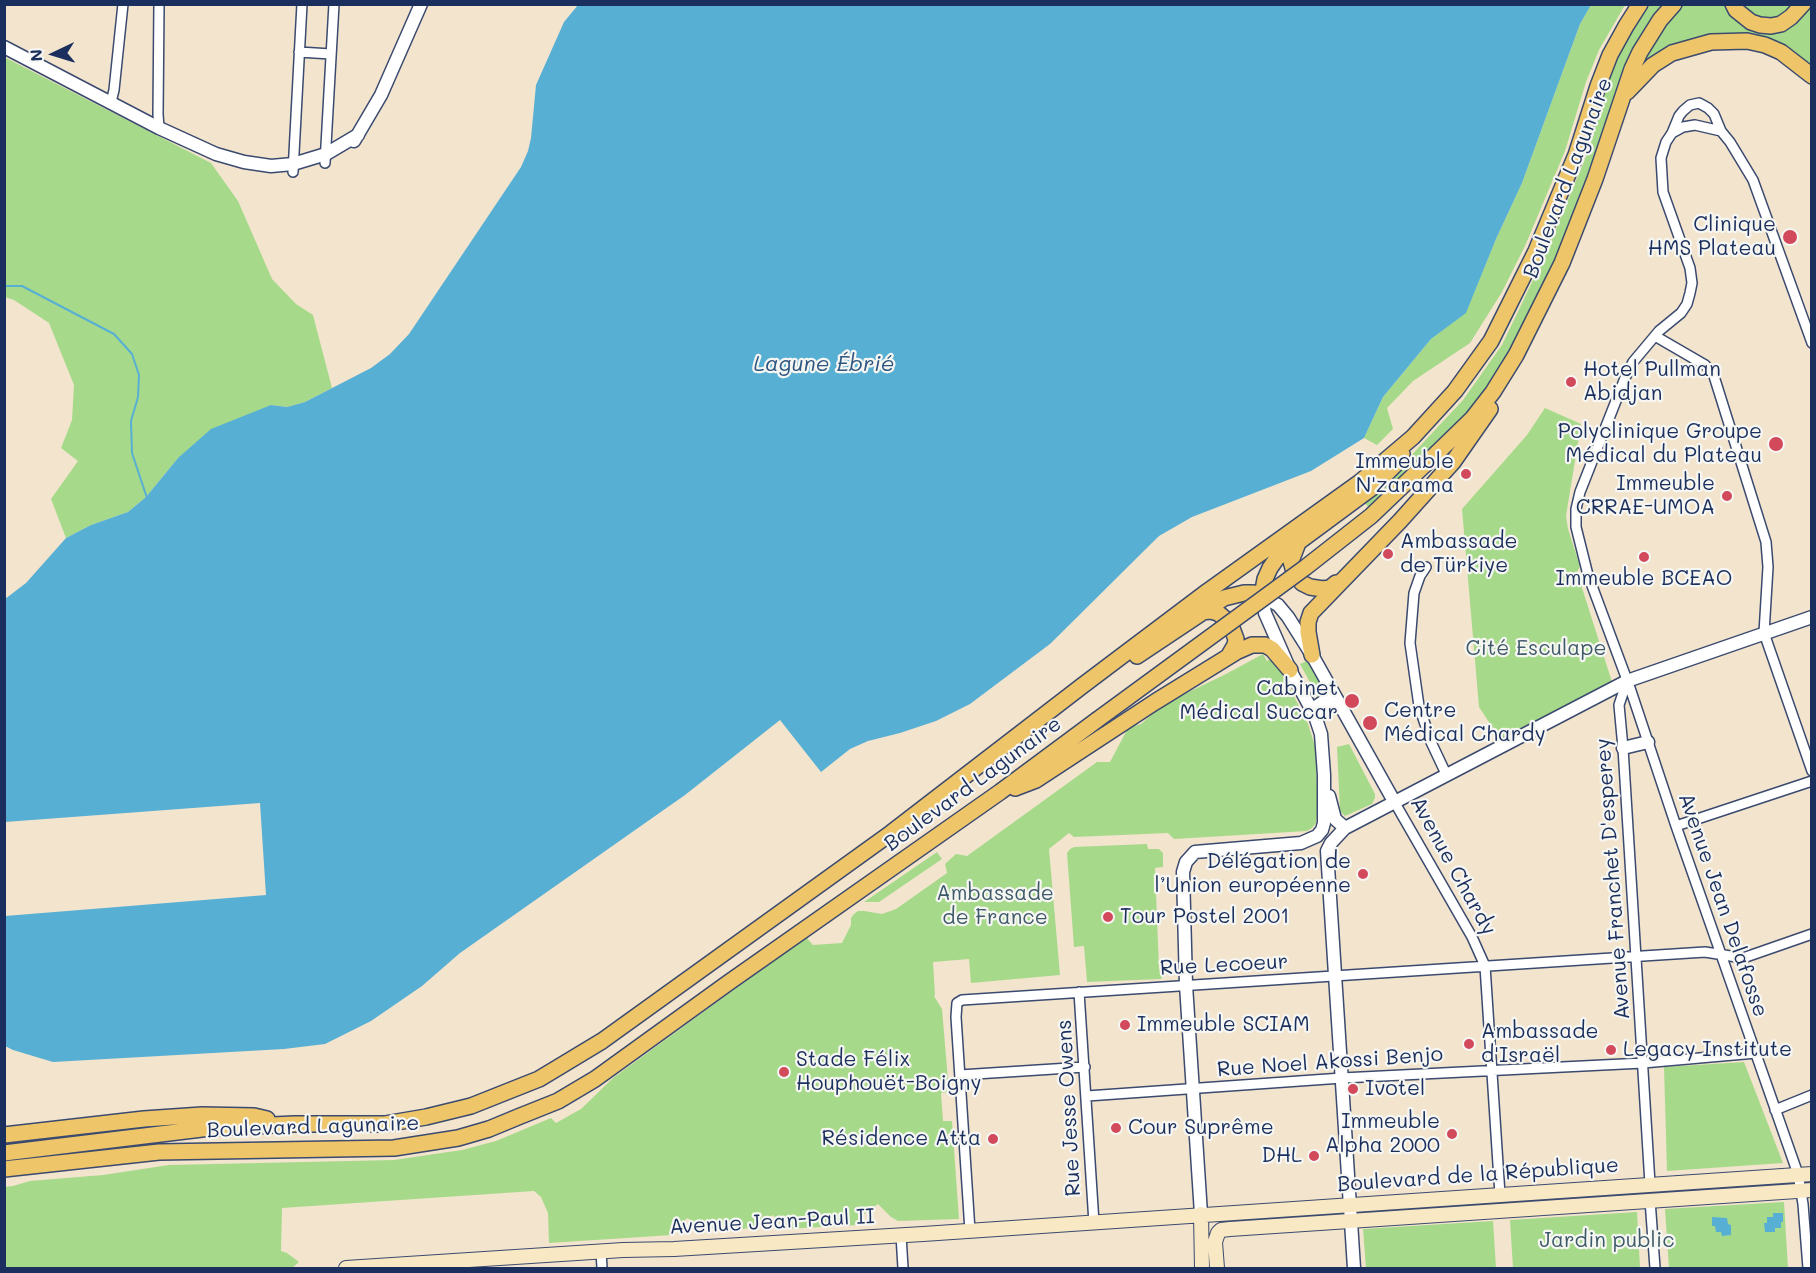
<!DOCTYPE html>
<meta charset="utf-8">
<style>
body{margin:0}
#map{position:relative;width:1816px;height:1273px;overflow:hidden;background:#f3e4ce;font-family:Mali,sans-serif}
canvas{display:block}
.frame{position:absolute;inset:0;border:6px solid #1b2f5e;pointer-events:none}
.north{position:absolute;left:24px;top:24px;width:60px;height:60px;-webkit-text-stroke:4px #f6f6f2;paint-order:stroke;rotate:266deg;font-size:16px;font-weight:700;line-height:24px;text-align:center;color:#1b2f5e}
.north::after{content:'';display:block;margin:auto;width:21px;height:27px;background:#1b2f5e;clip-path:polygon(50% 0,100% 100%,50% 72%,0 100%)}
</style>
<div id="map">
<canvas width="1816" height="1273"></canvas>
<div class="frame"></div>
<div class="north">N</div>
</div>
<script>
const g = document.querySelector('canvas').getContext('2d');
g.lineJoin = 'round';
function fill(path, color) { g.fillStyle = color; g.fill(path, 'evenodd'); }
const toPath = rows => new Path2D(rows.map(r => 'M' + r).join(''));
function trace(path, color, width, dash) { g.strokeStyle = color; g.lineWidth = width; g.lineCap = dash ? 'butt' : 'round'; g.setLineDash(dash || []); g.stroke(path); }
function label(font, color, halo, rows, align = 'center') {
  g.font = font + ' Mali,sans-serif'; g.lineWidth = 4.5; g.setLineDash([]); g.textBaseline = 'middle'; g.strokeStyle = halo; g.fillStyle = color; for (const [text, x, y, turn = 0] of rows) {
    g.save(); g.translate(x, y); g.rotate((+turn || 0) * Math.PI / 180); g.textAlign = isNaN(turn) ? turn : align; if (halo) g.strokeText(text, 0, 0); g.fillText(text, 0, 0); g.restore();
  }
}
fill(toPath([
 [1591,5,1625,5,1599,50,1586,82,1565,151,1525,246,1502,292,1470,343,1413,381,1387,408,1393,429,1377,445,1364,438,1383,397,1431,339,1466,312,1496,239,1522,183,1580,24],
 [1647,5,1811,5,1811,69,1747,36,1650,61,1616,94,1588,177,1555,259,1510,351,1487,388,1466,416,1398,484,1369,508,1364,502,1391,477,1463,400,1502,345,1545,255,1585,159,1592,139,1604,88,1615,57],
 [4,57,211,163,238,201,272,279,296,304,313,315,332,388,305,402,287,407,271,405,178,458,146,497,128,512,91,525,66,538,51,499,78,461,61,448,72,420,74,385,49,323,14,300,5,297],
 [1545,408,1581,424,1566,516,1568,529,1580,566,1577,572,1612,682,1502,742,1479,707,1462,509,1527,435],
 [1263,654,1267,661,1274,657,1308,724,1315,746,1318,805,1316,823,1312,828,1307,831,1174,839,1168,833,1074,837,1069,833,1049,849,1060,975,971,983,969,959,933,962,935,995,934,996,942,1009,949,1092,941,1093,943,1121,952,1121,959,1219,898,1221,891,1217,878,1204,859,1218,860,1222,859,1225,784,1229,773,1215,750,1228,725,1231,702,1226,687,1218,672,1235,549,1243,548,1213,541,1197,534,1191,282,1208,281,1251,287,1253,299,1262,292,1268,5,1268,5,1187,13,1186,30,1181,103,1175,169,1165,394,1160,462,1150,496,1141,551,1118,556,1123,581,1109,613,1078,806,937,813,945,842,943,851,925,851,918,854,914,858,911,864,911,882,914,896,909,947,873,945,864,956,854,967,856,1097,762,1110,762,1128,728,1141,724,1164,704,1226,674],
 [1309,660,1329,696,1320,701,1300,664],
 [1349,744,1375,794,1375,798,1372,804,1345,816,1340,811,1337,747],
 [1147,844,1148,849,1159,849,1163,853,1163,867,1155,868,1159,969,1166,969,1161,979,1087,982,1084,946,1074,947,1067,853,1070,849,1074,847],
 [937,852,942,859,879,902,864,902],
 [1744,1062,1783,1163,1667,1171,1664,1067],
 [1784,1202,1788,1268,1669,1268,1665,1209],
 [1637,1212,1640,1268,1513,1268,1510,1220],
 [1493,1221,1496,1268,1366,1268,1363,1229]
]), '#a6da8a');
fill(toPath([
 [578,5,1591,5,1580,24,1522,183,1496,239,1466,313,1431,339,1383,397,1364,438,1311,471,1192,517,1159,536,1050,644,970,704,936,721,900,733,868,741,850,749,821,772,780,720,685,795,460,953,422,986,371,1021,325,1044,284,1049,53,1062,13,1050,5,1046,5,916,266,895,260,803,5,822,5,599,26,583,66,538,91,525,128,512,146,497,178,458,211,429,271,405,287,407,305,402,371,368,390,354,409,334,521,167,528,151,531,138,536,85,564,22],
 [1773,1213,1783,1213,1783,1222,1781,1222,1781,1228,1775,1228,1775,1232,1765,1232,1764,1223,1767,1223,1767,1217,1773,1217],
 [1712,1217,1727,1218,1728,1224,1731,1225,1731,1235,1722,1236,1721,1232,1716,1232,1715,1226,1712,1226]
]), '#58afd4');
trace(toPath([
 [4,286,22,286,114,334,132,354,139,375,138,397,131,421,132,453,147,498]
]), '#58afd4', 2);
const minor = toPath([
 [159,4,158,114,159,128],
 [299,52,331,54],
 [111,102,114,90,123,4],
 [1672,133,1679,116,1683,111,1690,105,1699,103,1708,108,1714,114,1721,131],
 [325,163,334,4],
 [293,172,302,4],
 [1655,336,1705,365,1713,373,1766,542,1768,567,1764,633,1812,771],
 [1426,567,1420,576,1414,593,1410,643,1419,706,1431,742,1447,776],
 [1627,681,1619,705,1623,748,1650,1184],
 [1395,803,1472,937,1485,966,1500,1195],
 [1676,826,1812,781],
 [1079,992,1094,1223],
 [960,1075,1085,1067],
 [1087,1096,1342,1078,1643,1063,1756,1053],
 [1775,1110,1812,1095],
 [1650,1200,1655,1268],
 [970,1231,956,1017,957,1003,962,1000,1705,952,1743,958,1812,934],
 [901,1235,903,1268],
 [601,1251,602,1268],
 [1808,1268,1803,1204,1798,1174,1676,826,1630,688,1588,575,1576,527,1576,509,1580,492,1625,378,1633,362,1659,331,1681,313,1687,304,1690,293,1692,283,1690,268,1663,192,1661,158,1666,142,1672,133,1683,127,1695,125,1721,131,1730,142,1753,180,1812,343]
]);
const tertiary = toPath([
 [4,47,159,128,216,154,244,162,271,166,293,164,326,154,358,135],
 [354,141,381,95,421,4],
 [1262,596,1278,605,1288,617,1312,655,1395,803],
 [1315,716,1317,706,1323,702,1330,701,1339,705],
 [1623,748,1648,742],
 [1329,796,1335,819,1345,828],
 [1201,1214,1186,985,1183,872,1186,862,1195,852,1301,843,1317,836,1322,830,1324,823,1324,775,1321,734,1315,716,1290,670,1265,613,1262,596],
 [1354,1268,1327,851,1331,843,1345,828,1627,681,1812,617]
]);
const secondary = toPath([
 [1201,1214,1202,1268],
 [1218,1233,1221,1230,1230,1229,1812,1190],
 [346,1268,623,1250,674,1249,923,1234,1812,1174],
 [1217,1268,1215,1242,1218,1233]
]);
const trunk = toPath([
 [1733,4,1736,10,1751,22,1760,25,1771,26,1781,24,1791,17,1803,4],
 [1627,92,1653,65,1672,53,1711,42,1747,41,1765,45,1781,52,1812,76],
 [1437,453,1472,419,1493,392,1516,355,1562,263,1595,179,1632,69,1640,52,1660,20,1674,4],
 [1298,543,1291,561,1294,572,1302,583,1310,587,1323,589,1330,588,1336,583],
 [1201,612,1211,611,1218,613,1230,623,1236,639,1235,645,1228,657],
 [1312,655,1308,632,1308,622,1311,613,1400,521,1453,462,1490,409],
 [1137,656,1224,598,1244,593,1254,593,1262,596,1265,579,1270,568,1277,558,1373,487,1395,465,1402,454],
 [1015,788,1036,780,1155,702,1236,652,1252,645,1265,645,1272,649,1290,670],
 [4,1135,144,1119,202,1115,254,1116,267,1119],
 [4,1153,210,1128,294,1124,385,1124,426,1117,471,1106,539,1079,602,1041,891,833,1082,686,1208,591,1360,482,1413,437,1455,391,1491,341,1536,251,1576,155,1598,86,1610,55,1626,26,1640,4],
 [4,1169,159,1152,394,1148,458,1138,489,1129,518,1117,558,1101,595,1079,728,983,1000,792,1097,720]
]);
trace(minor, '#3b4a6f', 12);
trace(tertiary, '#3b4a6f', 15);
trace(secondary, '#3b4a6f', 16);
trace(trunk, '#3b4a6f', 18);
trace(minor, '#fff', 9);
trace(tertiary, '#fff', 12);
trace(secondary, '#f8e8c3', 14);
trace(trunk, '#eec569', 15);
const trunkBridge = toPath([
 [1097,720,1306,567,1371,516,1437,453]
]);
trace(trunkBridge, '#3b4a6f', 18, []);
trace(trunkBridge, '#eec569', 15);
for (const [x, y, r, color] of [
 [1790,237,8,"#d1495b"],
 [1571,382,6,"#d1495b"],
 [1776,444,8,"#d1495b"],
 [1466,474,6,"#d1495b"],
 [1727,496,6,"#d1495b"],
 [1388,554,6,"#d1495b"],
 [1644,557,6,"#d1495b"],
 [1352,701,8,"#d1495b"],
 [1370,723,8,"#d1495b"],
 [1363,874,6,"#d1495b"],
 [1108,917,6,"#d1495b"],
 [1125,1025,6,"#d1495b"],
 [1469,1044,6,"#d1495b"],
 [1611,1050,6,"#d1495b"],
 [784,1072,6,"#d1495b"],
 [1353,1089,6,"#d1495b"],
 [1116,1128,6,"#d1495b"],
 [1452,1134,6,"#d1495b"],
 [993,1139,6,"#d1495b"],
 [1314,1156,6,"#d1495b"]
]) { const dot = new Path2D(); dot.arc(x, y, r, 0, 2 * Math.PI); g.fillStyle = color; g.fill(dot); trace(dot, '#f6f6f2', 2); }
label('21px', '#1b2f5e', '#f6f6f2', [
 ["Boulevard Lagunaire",1568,178,-69],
 ["Boulevard Lagunaire",973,784,-36],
 ["Avenue Chardy",1453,866,61],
 ["Avenue Franchet D'esperey",1613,879,-94],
 ["Avenue Jean Delafosse",1723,905,71],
 ["Rue Lecoeur",1224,965,-3],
 ["Rue Noel Akossi Benjo",1330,1062,-4],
 ["Rue Jesse Owens",1069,1108,-93],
 ["Boulevard Lagunaire",313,1127,-2],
 ["Boulevard de la République",1478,1175,-4],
 ["Avenue Jean-Paul II",772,1222,-3]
]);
label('21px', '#1b2f5e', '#f6f6f2', [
 ["Clinique",1776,225,"right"],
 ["HMS Plateau",1776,249,"right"],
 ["Hotel Pullman",1583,370],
 ["Abidjan",1583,394],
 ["Polyclinique Groupe",1762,432,"right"],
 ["Médical du Plateau",1762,456,"right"],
 ["Immeuble",1454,462,"right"],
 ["N'zarama",1454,486,"right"],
 ["Immeuble",1715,484,"right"],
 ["CRRAE-UMOA",1715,508,"right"],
 ["Ambassade",1400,542],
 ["de Türkiye",1400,566],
 ["Immeuble BCEAO",1644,579,"center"],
 ["Cabinet",1338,689,"right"],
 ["Médical Succar",1338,713,"right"],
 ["Centre",1384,711],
 ["Médical Chardy",1384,735],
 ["Délégation de",1351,862,"right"],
 ["l’Union européenne",1351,886,"right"],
 ["Tour Postel 2001",1120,917],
 ["Immeuble SCIAM",1137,1025],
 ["Ambassade",1481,1032],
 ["d'Israël",1481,1056],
 ["Legacy Institute",1623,1050],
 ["Stade Félix",796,1060],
 ["Houphouët-Boigny",796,1084],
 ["Ivotel",1365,1089],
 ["Immeuble",1440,1122,"right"],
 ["Alpha 2000",1440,1146,"right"],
 ["Cour Suprême",1128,1128],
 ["Résidence Atta",981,1139,"right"],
 ["DHL",1302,1156,"right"]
], 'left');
label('21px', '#3e5a69', '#f6f6f2', [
 ["Cité Esculape",1536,649],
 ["Ambassade",995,894],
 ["de France",995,918],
 ["Jardin public",1607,1241]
]);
label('italic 22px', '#2d5581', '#f6f6f2', [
 ["Lagune Ébrié",824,364]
]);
</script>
